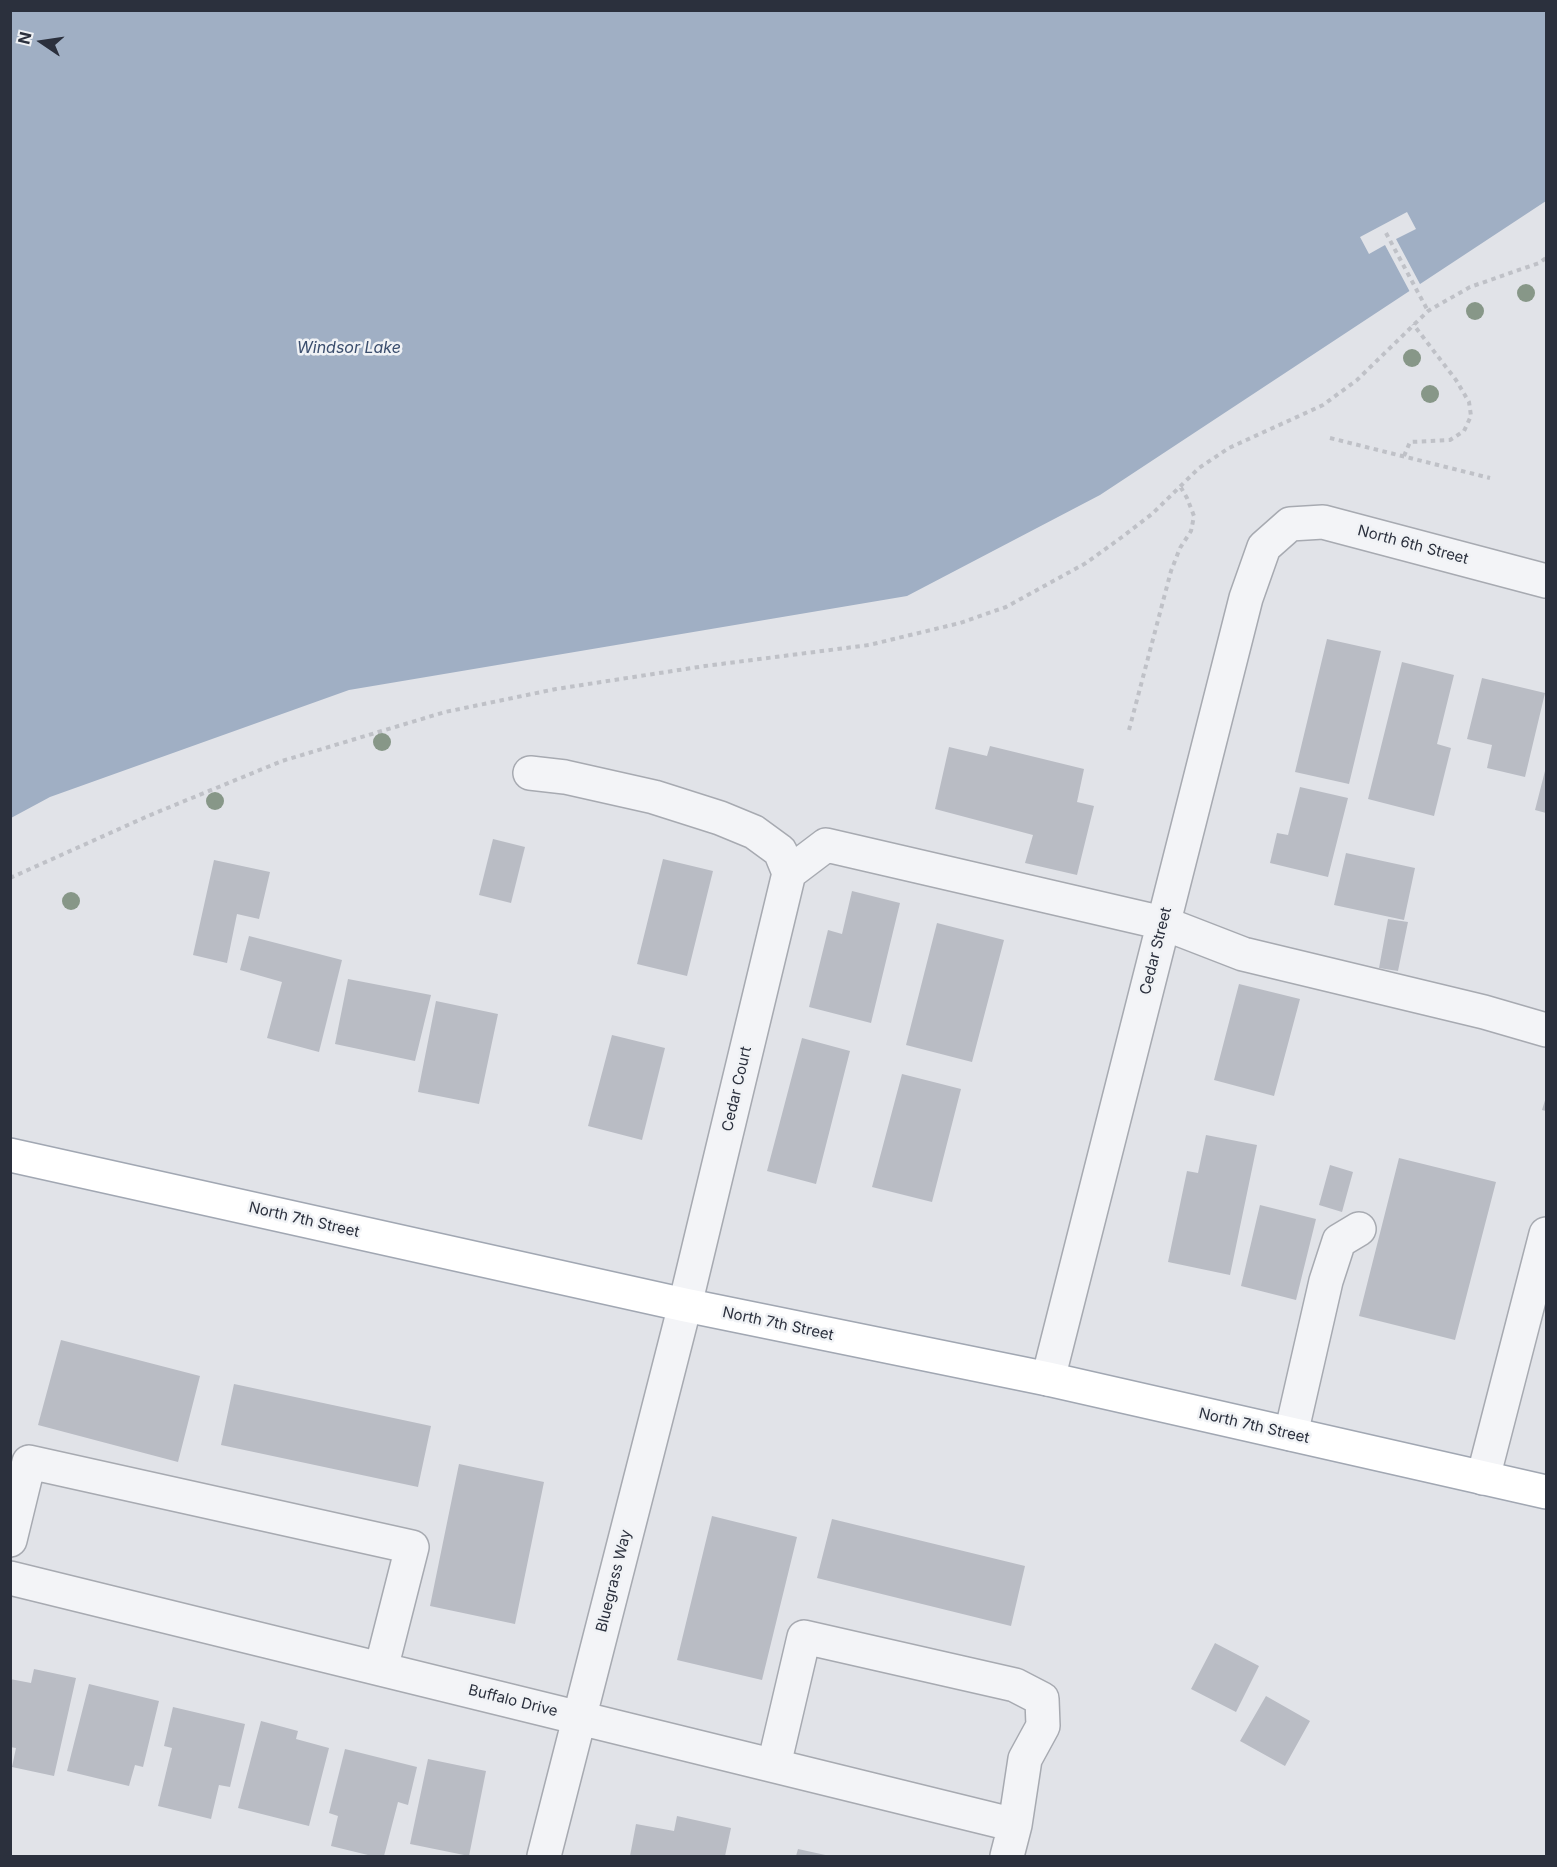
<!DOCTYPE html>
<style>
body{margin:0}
#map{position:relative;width:1557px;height:1867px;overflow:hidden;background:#e1e3e8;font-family:Inter,sans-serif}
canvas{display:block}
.frame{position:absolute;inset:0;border:12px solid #2b303d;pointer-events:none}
.north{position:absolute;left:12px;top:12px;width:60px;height:60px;-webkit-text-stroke:4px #f0f2f5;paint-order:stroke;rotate:283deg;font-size:16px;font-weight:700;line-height:24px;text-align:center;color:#2b303d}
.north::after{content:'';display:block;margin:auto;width:21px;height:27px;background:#2b303d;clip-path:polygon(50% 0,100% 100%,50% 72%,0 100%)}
</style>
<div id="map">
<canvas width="1557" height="1867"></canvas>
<div class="frame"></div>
<div class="north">N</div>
</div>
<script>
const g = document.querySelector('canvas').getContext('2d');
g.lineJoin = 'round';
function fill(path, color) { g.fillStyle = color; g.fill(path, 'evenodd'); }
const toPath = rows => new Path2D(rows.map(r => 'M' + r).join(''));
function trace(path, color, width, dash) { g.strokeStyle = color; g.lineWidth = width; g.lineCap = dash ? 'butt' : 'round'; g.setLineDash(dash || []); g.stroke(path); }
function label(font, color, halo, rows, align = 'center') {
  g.font = font + ' Inter,sans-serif'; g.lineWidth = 5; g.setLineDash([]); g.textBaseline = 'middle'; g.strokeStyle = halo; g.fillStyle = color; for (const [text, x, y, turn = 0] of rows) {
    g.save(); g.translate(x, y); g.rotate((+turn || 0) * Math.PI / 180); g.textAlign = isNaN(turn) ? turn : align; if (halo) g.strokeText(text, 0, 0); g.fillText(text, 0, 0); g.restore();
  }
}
fill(toPath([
 [11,11,1546,11,1546,201,1100,495,907,596,349,690,50,797,11,818]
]), '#a0afc4');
fill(toPath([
 [1407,212,1416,229,1396,239,1421,286,1410,292,1385,245,1369,254,1360,237]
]), '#e1e3e8');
fill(toPath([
 [1327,639,1381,651,1349,784,1295,772],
 [1402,662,1454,675,1437,744,1451,748,1434,816,1368,799],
 [1482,678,1545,693,1525,777,1487,768,1492,745,1467,739],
 [990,746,1084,769,1077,802,1094,806,1077,875,1025,863,1033,835,935,809,949,747,987,756],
 [1546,767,1546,813,1535,810],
 [1300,787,1348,798,1328,877,1270,863,1277,833,1288,835],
 [493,839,525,847,511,903,479,895],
 [1346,853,1415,868,1404,920,1334,905],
 [663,859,713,871,687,976,637,964],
 [214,860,270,872,259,919,237,914,227,963,193,955],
 [852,891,900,903,871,1023,809,1007,828,930,842,934],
 [1388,919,1408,922,1398,971,1379,968],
 [937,923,1004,940,972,1062,906,1045],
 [249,936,342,960,319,1052,267,1038,282,982,240,970],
 [348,979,431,995,415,1061,335,1044],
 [1239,984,1300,999,1274,1096,1214,1080],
 [436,1001,498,1014,479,1104,418,1092],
 [612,1035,665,1048,642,1140,588,1126],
 [802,1038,850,1051,816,1184,767,1171],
 [902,1074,961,1089,932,1202,872,1187],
 [1546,1097,1546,1111,1542,1110],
 [1206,1135,1257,1145,1230,1275,1168,1262,1187,1171,1198,1173],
 [1399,1158,1496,1182,1455,1340,1359,1316],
 [1330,1165,1353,1172,1342,1212,1319,1205],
 [1260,1205,1316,1219,1296,1300,1241,1286],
 [61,1340,200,1376,178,1462,38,1425],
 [234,1384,431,1426,418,1487,221,1445],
 [459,1464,544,1482,515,1624,430,1606],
 [712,1516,797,1537,762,1680,677,1660],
 [832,1519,1025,1566,1011,1626,817,1578],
 [1215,1643,1259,1666,1236,1712,1191,1689],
 [34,1669,76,1678,54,1776,12,1767,16,1748,10,1747,10,1679,31,1683],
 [89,1684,159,1701,143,1767,135,1765,129,1786,67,1771],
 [1266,1696,1310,1721,1285,1766,1240,1741],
 [173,1707,245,1724,230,1787,219,1785,211,1819,158,1806,172,1748,164,1746],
 [261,1721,298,1731,296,1739,329,1748,309,1826,238,1808],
 [345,1749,417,1767,408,1805,398,1802,384,1856,372,1856,331,1846,338,1816,329,1813],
 [428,1759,486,1771,469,1856,410,1844],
 [677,1816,731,1828,725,1856,630,1856,636,1824,674,1831],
 [798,1849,830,1856,796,1856]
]), '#b9bcc4');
const minor = toPath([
 [530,773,565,777,654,797,720,818,754,832,780,851,789,873],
 [789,873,826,845,1163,923,1243,954,1484,1012,1546,1030],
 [1048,1379,1246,598,1264,547,1290,524,1323,522,1546,581],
 [1291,1434,1326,1281,1339,1241,1359,1229],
 [1483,1478,1546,1234],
 [10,1540,29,1462,412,1547,381,1669],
 [10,1578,1015,1825],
 [774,1765,804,1637,1015,1685,1042,1699,1043,1726,1025,1759,1015,1825,1007,1856],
 [544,1856,685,1305,789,873]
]);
const major = toPath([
 [10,1155,685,1305,1048,1379,1546,1492]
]);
trace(minor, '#a7aab1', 36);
trace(major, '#a1a7b2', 36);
trace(toPath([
 [1386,233,1428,311],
 [1330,438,1490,478],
 [1404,456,1410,442,1450,440,1464,431,1471,416,1469,402,1456,380,1413,324],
 [1129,730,1171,571,1180,548,1191,531,1194,516,1187,498,1180,486],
 [10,878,148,816,282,761,445,712,556,689,705,666,869,645,960,623,1006,607,1086,563,1122,537,1152,514,1199,468,1229,448,1323,405,1357,380,1428,311,1470,287,1539,263,1546,258]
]), '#bfc1c7', 4, [4.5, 4.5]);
trace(minor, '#f3f4f7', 33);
trace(major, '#fff', 33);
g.fillStyle = '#879788';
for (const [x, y] of [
 [1526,293],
 [1475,311],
 [1412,358],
 [1430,394],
 [382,742],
 [215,801],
 [71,901]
]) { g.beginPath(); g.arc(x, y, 9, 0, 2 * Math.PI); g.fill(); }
label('15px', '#2b303d', '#f0f2f5', [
 ["North 6th Street",1413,545,15],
 ["Cedar Street",1156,951,-76],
 ["Cedar Court",737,1089,-77],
 ["North 7th Street",304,1220,13],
 ["North 7th Street",778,1324,12],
 ["North 7th Street",1254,1426,13],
 ["Bluegrass Way",614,1581,-76],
 ["Buffalo Drive",513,1701,14]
]);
label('italic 16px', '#3a4d6d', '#f0f2f5', [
 ["Windsor Lake",349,348]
]);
</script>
